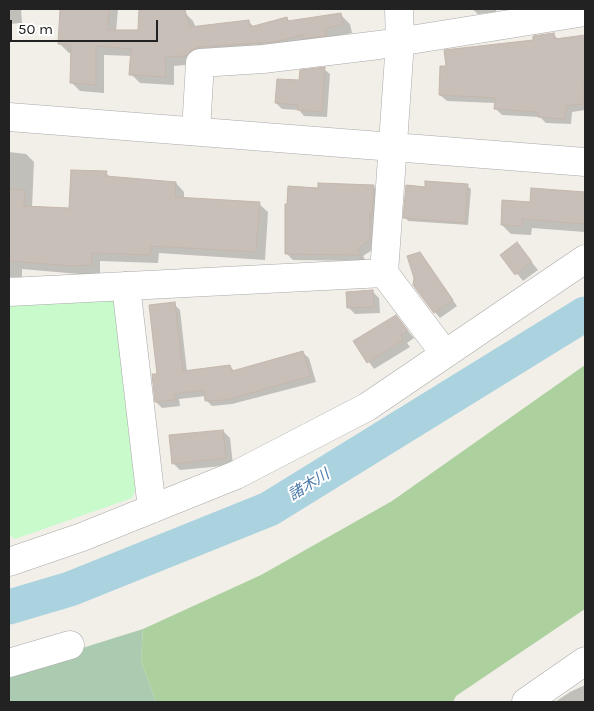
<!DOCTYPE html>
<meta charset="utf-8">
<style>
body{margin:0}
#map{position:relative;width:594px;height:711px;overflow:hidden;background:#f2efe9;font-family:Karla,sans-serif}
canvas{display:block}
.frame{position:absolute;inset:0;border:10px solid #222;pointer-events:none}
.scale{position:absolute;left:10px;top:20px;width:148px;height:22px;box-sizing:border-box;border:2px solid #222;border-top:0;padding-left:6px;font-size:15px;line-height:18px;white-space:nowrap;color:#222;-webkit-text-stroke:4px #fff;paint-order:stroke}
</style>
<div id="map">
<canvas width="594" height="711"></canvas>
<div class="frame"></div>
<div class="scale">50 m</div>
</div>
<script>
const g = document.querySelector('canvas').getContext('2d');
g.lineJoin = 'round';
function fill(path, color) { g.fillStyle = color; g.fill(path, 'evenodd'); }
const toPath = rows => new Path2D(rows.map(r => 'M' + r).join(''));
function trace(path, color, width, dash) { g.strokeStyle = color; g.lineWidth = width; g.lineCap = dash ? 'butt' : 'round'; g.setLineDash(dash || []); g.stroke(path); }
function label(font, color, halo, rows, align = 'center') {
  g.font = font + ' Karla,"Noto Sans JP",sans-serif'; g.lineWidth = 4; g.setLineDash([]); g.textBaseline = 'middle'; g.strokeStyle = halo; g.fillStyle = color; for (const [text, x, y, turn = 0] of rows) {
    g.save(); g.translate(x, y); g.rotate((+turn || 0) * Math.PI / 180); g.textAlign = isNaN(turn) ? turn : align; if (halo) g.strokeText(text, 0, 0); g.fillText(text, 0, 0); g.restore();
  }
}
fill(toPath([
 [585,365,585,609,456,696,453,702,156,702,141,661,143,629,261,575,392,501]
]), '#add19e');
fill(toPath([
 [143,629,141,661,156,702,9,702,9,671]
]), '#aacbaf');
fill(toPath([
 [118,295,136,489,132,498,15,539,9,535,9,301]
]), '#c8facc');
fill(toPath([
 [9,9,21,9,22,23,9,24],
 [61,9,118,9,116,32,139,32,184,12,193,21,196,28,249,22,254,27,287,18,290,22,341,15,350,24,352,33,196,64,174,66,174,85,140,83,131,74,132,56,104,55,104,93,80,91,71,82,72,53,69,53,60,44],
 [472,9,496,9,496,12,478,14],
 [553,34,559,40,585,37,585,110,572,112,571,124,546,123,540,117,502,115,495,108,495,103,447,101,440,95,448,67],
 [324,69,330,74,327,117,304,116,299,110,282,109,276,103,300,82],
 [9,152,26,154,34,162,32,208,71,209,106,173,111,178,176,183,184,192,184,199,259,204,268,212,265,260,159,253,158,263,100,261,100,274,79,274,22,269,22,277,9,277],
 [467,186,471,189,468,225,408,221,405,217,426,188],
 [374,187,381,194,377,247,363,256,366,261,293,260,286,253],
 [532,189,585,193,585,232,532,228,531,235,511,234,502,225,531,203],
 [517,244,538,270,523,281,502,255],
 [420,254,457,306,440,318,435,312],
 [372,291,379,298,380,313,355,314,348,307],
 [174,304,180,310,187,372,230,367,235,371,303,353,309,358,316,382,232,404,212,406,206,400,206,396,179,399,180,406,162,408,156,402,153,375,158,375],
 [396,316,414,338,407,343,410,347,374,369,355,342],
 [223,431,230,438,233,465,180,470,173,463],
 [585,685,585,702,555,702,570,692]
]), '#0003');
trace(toPath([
 [9,607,70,589,269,509,585,314]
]), '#aad3df', 35);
const building = toPath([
 [60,9,109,9,108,30,138,30,139,9,185,10,190,27,249,20,250,27,287,17,288,21,341,13,343,24,325,29,326,36,302,39,303,35,274,42,199,47,192,50,186,56,165,57,166,77,129,75,131,49,96,46,96,85,70,83,71,45,58,44,60,9],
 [554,33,555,39,585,35,584,104,566,106,565,119,538,117,538,112,494,109,495,98,439,95,440,66,446,66,444,50,533,40,533,36,554,33],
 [325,67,322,112,297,110,298,105,275,103,277,79,299,80,300,70,325,67],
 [71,170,107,171,106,176,176,182,175,197,260,202,256,252,151,246,150,255,92,253,92,265,70,266,9,261,9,189,25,190,24,206,69,208,71,170],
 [425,181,468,184,465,223,403,218,406,185,425,187,425,181],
 [318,183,374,185,372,214,370,213,370,240,357,249,361,255,285,254,285,204,287,204,288,186,318,188,318,183],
 [531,188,585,192,585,224,522,219,522,226,501,225,502,200,530,202,531,188],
 [517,242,532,262,515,275,500,255,517,242],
 [420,252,453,300,434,313,413,285,414,278,407,256,420,252],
 [373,290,374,307,347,308,346,292,373,290],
 [175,302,183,371,230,365,232,371,303,351,311,376,226,400,205,401,204,390,174,394,175,400,155,402,152,374,157,374,149,305,175,302],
 [396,315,408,331,401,335,404,340,367,363,353,341,396,315],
 [223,430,226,458,172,464,169,435,223,430]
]);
fill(building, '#c7bfb8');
trace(building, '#c4b6ab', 1);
const minor = toPath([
 [399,9,400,42,384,273,445,354],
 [9,117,585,162],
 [196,131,200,63,263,59,379,45,585,12],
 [126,286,152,509],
 [9,292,384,273],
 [9,562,82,537,236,475,367,407,585,259],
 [9,663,70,645],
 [526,702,585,661]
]);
trace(minor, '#a9a9a9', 29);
trace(minor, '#fff', 28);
label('italic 15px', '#4a7aab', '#fff', [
 ["諸木川",309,485,-32]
]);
</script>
